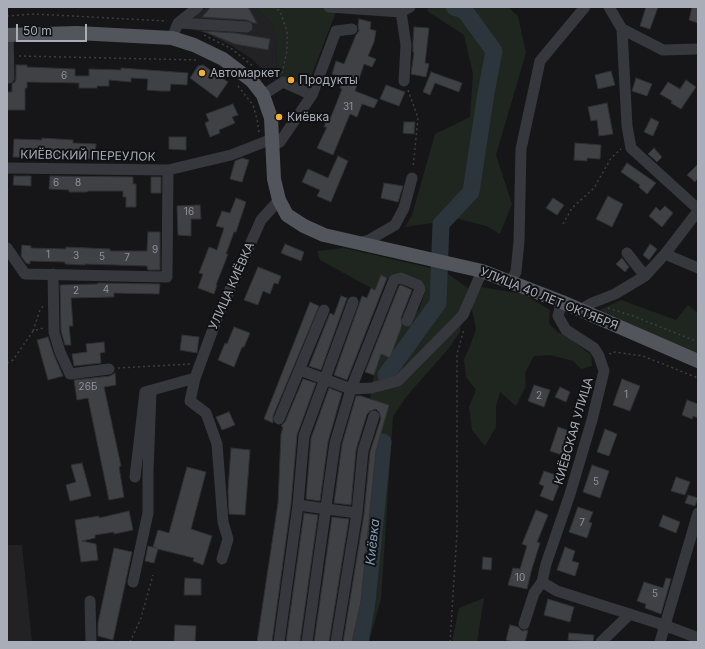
<!DOCTYPE html>
<meta charset="utf-8">
<style>
body{margin:0}
#map{position:relative;width:705px;height:649px;overflow:hidden;background:#161618;font-family:Inter,sans-serif}
canvas{display:block}
.frame{position:absolute;inset:0;border:8px solid #a8adb8;pointer-events:none}
.scale{position:absolute;left:16px;top:24px;width:71px;height:18px;box-sizing:border-box;border:2px solid #a8adb8;border-top:0;padding-left:5px;font-size:12px;line-height:14px;white-space:nowrap;color:#a8adb8;-webkit-text-stroke:3px #111113;paint-order:stroke}
</style>
<div id="map">
<canvas width="705" height="649"></canvas>
<div class="frame"></div>
<div class="scale">50 m</div>
</div>
<script>
const g = document.querySelector('canvas').getContext('2d');
g.lineJoin = 'round';
function fill(path, color) { g.fillStyle = color; g.fill(path, 'evenodd'); }
const toPath = rows => new Path2D(rows.map(r => 'M' + r).join(''));
function trace(path, color, width, dash) { g.strokeStyle = color; g.lineWidth = width; g.lineCap = dash ? 'butt' : 'round'; g.setLineDash(dash || []); g.stroke(path); }
function label(font, color, halo, rows, align = 'center') {
  g.font = font + ' Inter,sans-serif'; g.lineWidth = 4; g.setLineDash([]); g.textBaseline = 'middle'; g.strokeStyle = halo; g.fillStyle = color; for (const [text, x, y, turn = 0] of rows) {
    g.save(); g.translate(x, y); g.rotate((+turn || 0) * Math.PI / 180); g.textAlign = isNaN(turn) ? turn : align; if (halo) g.strokeText(text, 0, 0); g.fillText(text, 0, 0); g.restore();
  }
}
fill(toPath([
 [206,7,255,7,271,23,277,38,276,77,269,76,252,59,232,46,208,34,192,29,192,23,195,16],
 [7,545,22,545,32,642,7,642]
]), '#222225');
fill(toPath([
 [255,7,338,7,307,87,288,80,276,77,277,38,271,23],
 [429,7,508,7,518,16,526,53,496,155,512,204,500,234,486,226,459,219,405,227,412,215,435,134,470,117,473,74,464,35,427,11],
 [344,248,444,271,468,288,462,307,460,332,449,348,406,397,393,417,381,599,369,642,352,642,361,601,376,451,389,405,370,399,374,375,381,354,390,358,400,328,419,310,426,288,420,281,390,279,381,275,375,290,320,260,317,251],
 [481,287,523,294,550,310,549,323,557,332,567,336,591,355,592,366,581,369,573,361,550,355,534,356,525,373,526,386,516,406,500,392,496,406,496,427,485,446,472,430,469,407,476,390,466,377,464,359,470,346,476,329,471,305],
 [621,300,676,320,688,305,698,313,698,353,597,311],
 [484,598,477,642,452,642,459,608]
]), '#1e261f');
trace(toPath([
 [386,375,438,303,441,224,471,192,486,93,494,51,465,11,454,7],
 [360,642,367,602,383,442]
]), '#2c353c', 17);
const building = toPath([
 [211,7,248,7,257,23,253,23,247,20,202,17,211,7],
 [646,7,658,7,650,29,640,26,646,7],
 [692,7,698,7,698,23,689,20,692,7],
 [359,19,371,22,370,29,376,31,374,42,368,56,376,59,372,67,364,64,355,91,378,100,374,108,362,104,357,117,350,114,333,155,317,148,327,127,324,127,328,116,331,117,342,89,340,88,344,78,332,74,336,61,344,64,356,35,359,31,358,25,359,19],
 [414,27,429,28,425,63,429,64,426,77,411,74,414,53,413,52,413,41,414,27],
 [203,31,235,33,270,39,268,50,235,44,203,31],
 [16,65,27,65,27,67,75,69,75,76,89,76,89,69,121,70,121,68,188,73,187,85,171,84,170,91,160,91,147,90,148,79,131,78,131,82,109,80,109,86,97,86,97,88,79,88,79,83,27,82,27,88,25,88,25,110,7,110,7,92,12,92,12,84,15,82,16,78,16,65],
 [203,65,228,82,217,98,190,78,198,66,203,65],
 [611,71,615,85,598,89,595,75,611,71],
 [431,72,462,83,459,92,435,83,430,95,423,92,431,72],
 [636,78,652,84,647,96,632,91,636,78],
 [686,80,696,87,681,109,671,103,672,101,660,94,668,82,680,89,686,80],
 [386,85,405,92,399,106,380,99,386,85],
 [607,103,613,134,599,136,597,120,591,121,588,107,607,103],
 [233,104,238,115,232,117,235,123,219,130,220,133,210,137,205,123,209,121,206,114,233,104],
 [651,118,659,122,653,136,644,132,651,118],
 [404,122,415,122,414,134,403,133,404,122],
 [169,137,186,137,186,150,169,149,169,137],
 [42,138,73,140,73,143,96,144,95,159,13,157,14,139,42,140,42,138],
 [575,143,601,145,600,159,587,158,587,161,574,160,575,143],
 [654,148,662,157,657,162,648,154,654,148],
 [338,156,348,161,331,202,317,196,320,190,302,182,308,169,328,178,338,156],
 [242,158,249,160,242,182,230,179,235,161,242,158],
 [627,163,656,183,647,194,639,187,640,185,621,172,627,163],
 [698,164,698,178,695,182,687,175,698,164],
 [14,176,31,176,31,186,13,185,14,176],
 [50,176,133,177,133,184,136,184,136,207,126,207,126,197,123,197,123,191,88,191,87,192,69,192,69,190,49,189,50,176],
 [151,177,161,177,161,193,151,193,151,177],
 [384,183,403,186,398,202,381,198,384,183],
 [608,196,623,204,612,227,596,219,608,196],
 [236,198,246,202,236,232,234,232,226,254,228,254,216,285,217,285,214,294,198,288,203,274,199,273,209,247,217,250,224,228,216,226,222,211,230,213,236,198],
 [553,198,564,205,557,215,546,208,553,198],
 [200,205,201,219,191,219,191,236,178,235,177,206,200,205],
 [665,206,673,213,662,227,649,216,656,207,660,211,665,206],
 [148,232,160,232,160,270,148,270,147,266,85,264,85,265,65,264,65,262,30,261,30,264,26,263,21,256,22,245,31,246,31,248,66,249,66,247,110,249,110,251,147,251,148,232],
 [285,244,304,252,301,261,281,253,285,244],
 [650,244,657,249,649,260,643,255,650,244],
 [622,258,629,267,625,272,616,264,622,258],
 [258,267,281,276,278,284,274,283,270,294,263,291,258,305,244,300,258,267],
 [381,275,387,278,347,380,334,375,362,296,367,298,371,288,375,290,381,275],
 [98,283,160,284,159,294,114,293,114,297,71,298,73,326,69,326,71,345,65,345,61,331,60,285,98,284,98,283],
 [401,285,412,290,401,318,402,325,390,358,381,354,374,375,365,372,399,286,401,285],
 [341,296,347,298,321,370,309,366,330,313,334,315,341,296],
 [310,302,319,306,273,416,273,423,264,419,310,302],
 [234,327,250,333,244,347,242,347,234,367,218,360,225,343,227,344,234,327],
 [182,335,199,337,197,353,180,350,182,335],
 [48,337,54,355,63,376,48,380,37,340,48,337],
 [104,342,105,352,100,353,101,363,74,366,72,354,87,352,86,344,104,342],
 [115,373,116,385,104,387,121,466,119,467,124,497,109,500,88,398,77,400,74,380,110,376,115,373],
 [303,379,316,383,297,435,291,504,272,642,257,642,278,503,281,434,283,427,281,426,285,422,303,379],
 [622,379,640,386,630,411,613,405,622,379],
 [534,385,550,390,544,407,528,401,534,385],
 [560,387,570,392,566,402,555,397,560,387],
 [329,388,342,393,328,442,320,501,306,499,311,438,329,388],
 [356,396,361,396,389,405,376,451,361,601,352,642,343,642,364,514,370,452,381,418,379,412,376,409,370,411,367,414,356,450,351,505,334,503,342,444,356,396],
 [687,400,698,404,698,418,693,416,692,419,682,415,687,400],
 [229,412,235,425,222,430,216,417,229,412],
 [558,427,570,431,562,455,550,451,558,427],
 [605,429,617,434,609,456,597,452,605,429],
 [231,448,250,450,245,515,229,514,228,491,231,448],
 [82,463,91,496,70,501,66,485,76,482,71,465,82,463],
 [592,465,609,471,600,498,583,492,592,465],
 [187,467,206,472,191,529,212,536,203,565,193,561,194,558,158,549,154,563,145,561,148,546,157,548,153,547,158,530,169,533,187,467],
 [544,471,562,477,553,501,540,496,544,486,539,484,544,471],
 [676,477,690,482,685,495,671,491,676,477],
 [688,495,698,498,695,506,685,503,688,495],
 [578,507,593,512,589,522,592,523,587,538,569,532,578,507],
 [536,510,548,515,537,542,540,543,531,572,527,589,508,585,513,568,520,569,527,546,522,544,536,510],
 [129,511,133,530,114,534,114,532,95,535,95,538,82,541,96,544,98,560,81,562,75,520,99,516,99,518,129,511],
 [304,513,318,515,300,642,286,642,304,513],
 [663,515,680,522,676,533,659,526,663,515],
 [332,517,349,519,329,642,314,642,332,517],
 [565,547,575,551,572,561,579,563,575,576,557,570,565,547],
 [114,548,132,552,113,640,98,636,98,623,114,548],
 [483,557,492,558,491,570,482,569,483,557],
 [185,578,201,579,201,595,184,595,185,578],
 [666,578,671,579,661,614,645,608,646,604,637,601,644,582,663,588,666,578],
 [548,599,574,607,570,622,544,615,548,599],
 [175,625,196,626,195,642,174,642,175,625],
 [510,625,518,627,522,631,528,630,525,642,513,642,506,640,510,625],
 [569,633,594,635,593,642,568,640,569,633]
]);
fill(building, '#404145');
trace(building, '#303034', 1);
trace(toPath([
 [273,7,280,11,287,31,287,51,282,73],
 [7,16,34,14,167,21],
 [204,35,232,49,254,67],
 [19,56,197,60],
 [238,86,253,105,257,119,259,133],
 [408,90,418,118,413,168],
 [563,224,572,208,594,188,611,158,621,149],
 [608,308,633,316,698,342],
 [33,331,40,310,43,306],
 [609,354,615,352,643,356,698,378],
 [7,363,13,360,33,331,43,328],
 [118,368,190,364],
 [130,642,141,618,153,575],
 [450,642,457,533,457,354,464,329]
]), '#3d3f44', 1.5, [2, 3]);
trace(toPath([
 [329,7,401,12,410,7],
 [609,7,622,29,627,126,631,148,698,209],
 [401,12,406,45,404,81],
 [178,23,247,27],
 [622,29,663,50,698,49],
 [172,38,178,23,198,7],
 [7,78,9,78,8,35],
 [263,95,283,82,312,95,280,142,272,145],
 [312,95,336,31,352,29],
 [7,168,168,170,231,155,272,139],
 [358,243,369,240,395,225,404,208,412,178],
 [7,248,25,274,167,277,168,170],
 [627,253,645,276],
 [665,254,698,268],
 [53,274,54,332,60,352,70,374,109,369],
 [510,282,516,272,519,241,521,149,540,61,585,7],
 [580,310,592,303,615,294,645,276,665,254,698,211],
 [300,370,351,389,371,388,398,381,463,315,482,271],
 [195,378,216,321,261,220,279,200],
 [279,419,324,310],
 [135,477,145,392,195,378,190,401,206,413,217,444,223,522,228,539,222,559],
 [298,505,357,513],
 [133,582,148,513,148,472,151,391],
 [542,582,557,591,664,625,698,638],
 [90,601,91,642],
 [524,624,534,593,542,582,546,564,570,494,592,420,604,371,599,356,594,348,566,330,558,316,562,302],
 [279,642,298,505,304,436,353,302],
 [307,642,335,443,351,389,394,280,401,278,418,285,420,289,407,321],
 [336,642,357,513,363,451,374,416],
 [601,642,630,614],
 [660,642,698,513]
]), '#37383d', 11);
trace(toPath([
 [7,35,77,33,172,38,194,45,223,59,252,81,263,95,271,118,274,179,279,200,287,215,304,226,324,235,482,271,562,302,698,361]
]), '#53555c', 14);
for (const [x, y, r, color] of [
 [202,73,4,"#f2b134"],
 [291,80,4,"#f2b134"],
 [279,117,4,"#f2b134"]
]) { const dot = new Path2D(); dot.arc(x, y, r, 0, 2 * Math.PI); g.fillStyle = color; g.fill(dot); trace(dot, '#111113', 1.5); }
label('10px', '#8e929b', null, [
 ["6",64,76],
 ["31",348,107],
 ["6",56,183],
 ["8",78,183],
 ["16",189,212],
 ["9",155,250],
 ["1",48,255],
 ["3",76,256],
 ["5",102,257],
 ["7",127,258],
 ["4",106,290],
 ["2",76,291],
 ["26Б",88,387],
 ["1",626,395],
 ["2",539,396],
 ["5",596,482],
 ["7",582,523],
 ["10",520,578],
 ["5",655,594]
]);
label('12px', '#a8adb8', '#111113', [
 ["Автомаркет",210,73],
 ["Продукты",299,80],
 ["Киёвка",287,117]
], 'left');
label('12px', '#a8adb8', '#111113', [
 ["КИЁВСКИЙ ПЕРЕУЛОК",88,156,1],
 ["УЛИЦА КИЁВКА",232,286,-66],
 ["УЛИЦА 40 ЛЕТ ОКТЯБРЯ",549,299,22],
 ["КИЁВСКАЯ УЛИЦА",574,431,-74]
]);
label('italic 13px', '#7f9bb3', '#111113', [
 ["Киёвка",373,542,-84]
]);
</script>
